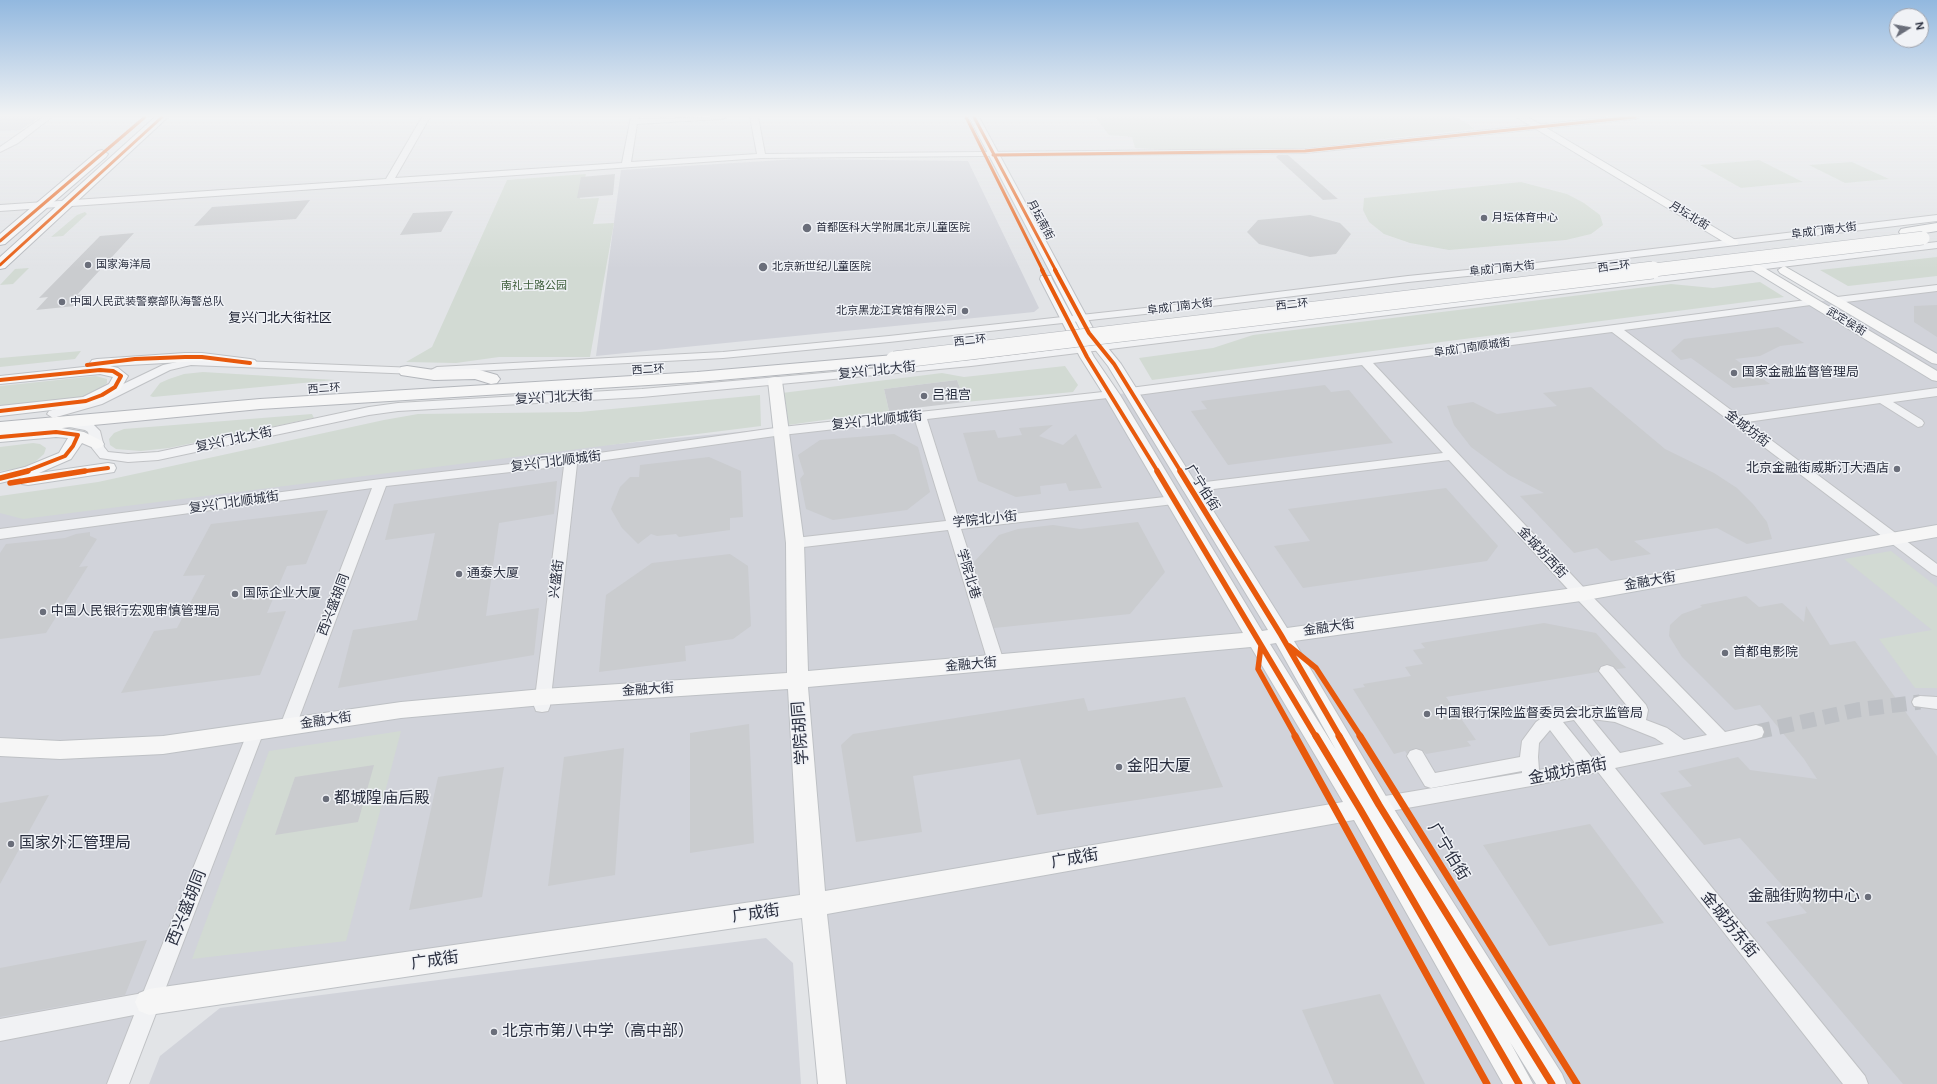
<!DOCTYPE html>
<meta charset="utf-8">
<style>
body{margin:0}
#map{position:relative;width:1937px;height:1084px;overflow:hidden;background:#e2e4e7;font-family:"DM Sans",sans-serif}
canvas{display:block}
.north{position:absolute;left:1889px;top:8px;width:40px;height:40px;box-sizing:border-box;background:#f0f2f6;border:1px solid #a1a4ad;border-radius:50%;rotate:79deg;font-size:11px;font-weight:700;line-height:16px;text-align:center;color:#2a2f3f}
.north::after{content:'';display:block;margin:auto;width:14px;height:18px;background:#6a6e7a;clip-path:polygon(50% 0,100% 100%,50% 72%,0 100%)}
</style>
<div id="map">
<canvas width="1937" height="1084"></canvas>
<div class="north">N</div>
</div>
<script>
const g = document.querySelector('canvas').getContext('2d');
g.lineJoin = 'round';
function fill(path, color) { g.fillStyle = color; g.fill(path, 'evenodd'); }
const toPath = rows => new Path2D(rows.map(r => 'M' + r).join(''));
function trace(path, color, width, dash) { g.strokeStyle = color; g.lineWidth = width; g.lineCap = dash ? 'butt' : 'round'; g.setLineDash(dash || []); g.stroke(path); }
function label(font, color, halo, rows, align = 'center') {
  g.font = font + ' "DM Sans","Noto Sans SC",sans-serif'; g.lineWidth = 3; g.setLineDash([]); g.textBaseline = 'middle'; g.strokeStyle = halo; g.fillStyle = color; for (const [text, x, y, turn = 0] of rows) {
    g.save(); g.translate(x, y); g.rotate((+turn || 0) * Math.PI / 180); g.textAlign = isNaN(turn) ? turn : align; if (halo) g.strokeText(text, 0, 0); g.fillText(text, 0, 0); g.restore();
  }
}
fill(toPath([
 [0,117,40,117,21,130,0,131],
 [798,159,968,161,1039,308,1034,312,596,356,621,170],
 [1937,288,1937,1084,829,1084,813,906,149,1002,118,1084,0,1084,0,505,1112,395,1814,302],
 [766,938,793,963,801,1084,149,1084,160,1056,220,1008]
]), '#d1d3da');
fill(toPath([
 [1095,117,1457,117,1475,129,1294,149,1210,152,1135,148,1132,137,1109,135],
 [1759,160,1803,182,1741,188,1700,165],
 [1852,162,1889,179,1845,183,1809,165],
 [586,174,580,199,599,198,593,224,614,223,590,357,499,357,456,363,406,362,432,347,507,180],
 [1521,182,1567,194,1584,203,1600,215,1603,225,1591,234,1566,240,1449,250,1410,243,1384,234,1369,222,1363,210,1364,198],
 [85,212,87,214,63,236,51,237,77,215],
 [1937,257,1937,276,1848,286,1820,270],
 [29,268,13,284,0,285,15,269],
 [1760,282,1784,297,1152,380,1139,358,1213,348,1253,335,1671,284,1713,288],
 [81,351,75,359,0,367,0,358],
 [1065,366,1078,385,1073,392,965,402,957,380,884,389,889,411,788,425,782,393,942,373,964,377],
 [203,372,335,380,153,397,150,396,160,383,169,379,184,374],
 [96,376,107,379,107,383,102,388,82,397,0,406,0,386],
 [760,395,761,426,23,519,0,513,0,496,98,482,384,420,418,414,580,412],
 [312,414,314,418,169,448,141,451,116,449,110,445,109,439,114,433,124,429],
 [33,443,40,444,46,448,44,454,36,461,22,468,0,471,0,447],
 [1891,551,1937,587,1937,688,1915,688,1879,639,1932,630,1844,559],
 [401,731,346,941,192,959,269,751]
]), '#d2dad3');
fill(toPath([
 [1278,155,1288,155,1338,199,1323,200,1276,157],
 [615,174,613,195,577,198,581,177],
 [310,200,296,219,194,226,212,207],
 [453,211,441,232,400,235,413,213],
 [1310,215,1340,223,1351,234,1336,254,1310,257,1259,244,1247,232,1258,220],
 [134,233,77,295,87,294,75,306,36,310,48,297,39,298,100,236],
 [1937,305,1937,337,1914,322,1914,306],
 [1778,327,1804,343,1780,346,1760,356,1735,359,1770,384,1733,388,1691,358,1681,360,1671,351,1684,339],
 [957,380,965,402,889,411,884,389],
 [1325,385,1331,392,1349,390,1393,443,1228,465,1191,411,1207,409,1201,401],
 [1591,387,1665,449,1714,473,1737,488,1753,504,1767,522,1772,539,1747,544,1717,528,1634,541,1651,554,1611,561,1597,548,1574,553,1520,496,1544,493,1509,475,1471,447,1454,425,1447,406,1473,402,1497,414,1557,406,1543,393],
 [1053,425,1039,436,1063,445,1076,434,1102,488,1069,491,1066,483,1040,486,1041,494,1016,497,978,481,963,433,995,430,998,438,1022,435,1019,428],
 [894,434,918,447,930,492,907,510,833,520,806,509,800,479,804,474,798,455,820,440],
 [709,457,741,471,743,517,730,518,730,530,679,537,676,534,657,536,651,534,638,544,622,528,611,509,620,487,630,477,639,477,640,465],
 [557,481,554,514,499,523,486,616,539,608,534,655,338,688,353,630,417,620,435,533,385,540,394,504],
 [1446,488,1498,546,1487,561,1303,588,1274,546,1310,541,1288,509],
 [328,510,306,564,287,566,267,613,286,611,260,675,121,693,154,631,177,628,205,575,183,576,211,524],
 [1138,522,1165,572,1130,614,994,628,973,563,999,535,1018,529,1053,525,1080,529],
 [90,532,90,536,97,539,79,567,88,566,46,633,0,639,0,553,6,544,65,538,76,534],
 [730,554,748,566,751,626,733,639,685,646,686,661,599,672,606,595,652,563],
 [1746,596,1759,607,1782,603,1804,622,1806,606,1830,645,1855,641,1937,756,1937,1084,1903,1084,1766,922,1807,913,1740,838,1704,845,1660,793,1692,786,1678,771,1738,757,1750,770,1817,779,1804,759,1760,705,1735,710,1682,657,1669,636,1670,625,1682,614,1702,607,1700,605],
 [1544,623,1596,633,1626,668,1617,669,1613,666,1607,664,1600,666,1598,672,1446,697,1476,740,1467,741,1471,746,1426,754,1422,750,1416,748,1410,750,1407,754,1405,751,1394,754,1353,689,1365,687,1363,684,1411,676,1405,667,1423,664,1413,650,1425,648,1421,643],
 [1185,697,1223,787,1037,815,1020,759,913,776,922,832,856,842,841,745,853,734,1084,698,1088,711],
 [749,724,754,843,690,853,690,733],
 [624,748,615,875,548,886,564,757],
 [374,765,358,822,275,835,295,777],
 [504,767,482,897,409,910,438,777],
 [49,795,0,884,0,803],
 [1590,824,1664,923,1549,946,1483,845],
 [147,940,125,995,0,1017,0,968],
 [1380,994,1425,1084,1334,1084,1302,1010]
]), '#cacccf');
trace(toPath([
 [1756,732,1857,710,1920,702]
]), '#bdc0c5', 15, [15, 8]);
const minor = toPath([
 [43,117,52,117,18,143,0,152,0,147,43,117],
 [422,117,430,117,395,178,622,163,631,117,639,117,638,119,726,117,722,119,637,124,631,162,757,154,750,117,758,117,765,154,1305,149,1612,117,1639,117,1635,119,1305,153,761,158,0,211,0,205,386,179,422,117],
 [1937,215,1937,221,1527,270,1408,282,1163,312,889,342,723,358,437,373,431,370,437,367,723,352,889,336,1163,306,1408,276,1527,264,1937,215],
 [1937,242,1937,248,971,366,642,397,398,411,369,415,158,460,128,462,100,458,92,448,88,432,85,430,64,426,62,423,68,419,93,424,100,431,104,447,108,452,128,454,158,452,369,407,398,403,642,389,971,360,1937,242],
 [1937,285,1937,291,1837,303,1832,300,1837,297,1937,285],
 [1814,299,1819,302,1818,304,1624,330,1739,416,1937,388,1937,396,1893,402,1922,420,1924,423,1922,426,1918,427,1880,403,1747,422,1937,564,1937,576,1932,574,1612,332,1373,363,1586,590,1725,732,1756,725,1762,727,1764,732,1762,737,1756,739,1615,768,1865,1076,1868,1084,1843,1084,1598,772,1531,786,1379,813,1373,810,1370,805,1373,800,1379,797,1522,773,1522,771,1431,788,1425,786,1407,756,1410,751,1416,749,1422,751,1435,773,1520,757,1522,741,1536,722,1546,715,1562,709,1595,706,1629,714,1632,712,1599,671,1601,667,1607,665,1613,667,1646,705,1648,710,1646,720,1667,728,1684,740,1707,735,1576,598,1449,460,1189,492,1184,491,1182,488,1184,485,1189,484,1443,453,1362,365,1130,396,1124,392,1130,388,1814,299],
 [1592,719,1615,722,1655,738,1664,744,1620,753,1592,719],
 [1574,720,1603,757,1593,759,1563,722,1574,720],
 [1550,730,1575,763,1539,770,1538,757,1539,743,1550,730],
 [191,359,416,368,422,371,416,374,191,365,170,370,102,404,53,418,47,414,49,411,94,398,163,365,191,359],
 [1112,391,1118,395,1116,397,927,419,959,520,1174,496,1179,497,1181,500,1179,503,1174,504,961,529,1004,662,1002,666,996,668,990,666,988,662,948,530,795,548,790,546,788,543,790,540,795,538,946,521,915,420,782,435,577,464,550,706,548,711,542,712,536,711,534,706,564,466,386,486,296,726,294,731,288,733,282,731,280,726,372,488,0,539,0,529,381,479,571,457,782,427,1112,391],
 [1920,696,1937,697,1937,709,1914,706,1912,702,1914,698,1920,696],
 [256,724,262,726,264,731,129,1084,107,1084,134,1015,0,1041,0,1019,143,993,248,731,250,726,256,724]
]);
const major = toPath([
 [969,117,979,117,1095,332,1121,364,1287,628,1581,587,1937,525,1937,537,1581,601,1294,641,1387,798,1562,1074,1566,1084,1536,1084,1510,1042,1533,1084,1503,1084,1354,820,827,914,846,1084,818,1084,802,918,149,1015,139,1011,135,1002,139,993,149,989,800,895,788,689,543,705,401,718,163,754,60,759,0,756,0,738,60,741,163,736,401,702,543,689,787,673,786,543,768,381,770,378,775,377,780,378,782,381,804,543,808,671,1243,633,1104,395,1080,357,1040,279,1041,276,1051,276,1052,279,1094,357,1120,395,1262,631,1268,630,1108,366,1082,333,969,117],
 [1276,643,1336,750,1270,644,1276,643],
 [1251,647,1343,802,825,891,808,687,1251,647],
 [1516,117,1528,117,1739,242,1737,245,1729,245,1516,117],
 [1756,263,1937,371,1937,381,1932,380,1752,270,1750,267,1756,263],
 [1784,266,1937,354,1937,364,1932,363,1780,273,1778,270,1784,266],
 [185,353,202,353,250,359,255,360,257,363,255,366,250,367,202,361,110,366,118,368,128,376,120,390,107,398,86,406,0,416,0,406,83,397,109,384,113,377,100,374,0,384,0,376,93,366,90,363,92,360,97,359,185,353],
 [56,427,84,432,102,441,104,444,102,447,96,449,82,443,71,459,39,473,108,463,114,464,116,468,114,472,28,485,22,484,20,480,21,478,0,483,0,473,25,467,59,453,68,438,56,437,0,442,0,432,56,427]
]);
const highway = toPath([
 [155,117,168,117,5,268,0,269,0,257,155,117],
 [102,150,108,154,106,157,5,244,0,245,0,234,98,151,102,150],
 [1937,223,1937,231,1906,236,1901,235,1899,232,1901,229,1906,228,1937,223],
 [894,355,900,356,902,360,900,364,697,382,260,409,0,434,0,422,260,399,697,372,894,355],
 [407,366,434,370,476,369,497,375,500,379,497,383,491,384,475,379,434,380,401,375,398,371,401,367,407,366]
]);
trace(minor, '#c0c2c5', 2);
trace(major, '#bec1c5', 2);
trace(highway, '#b4b7bc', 2);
fill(minor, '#f1f2f4');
fill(major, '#f6f6f6');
fill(highway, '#f6f6f6');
const highwayBridgeFar1 = toPath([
 [1645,271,1923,238]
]);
const highwayBridge = toPath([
 [894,360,1653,270]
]);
trace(highwayBridgeFar1, '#b4b7bc', 14, []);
trace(highwayBridge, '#b4b7bc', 18, []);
trace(highwayBridgeFar1, '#f6f6f6', 13);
trace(highwayBridge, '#f6f6f6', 17);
trace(toPath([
 [966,117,1043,271],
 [974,117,1056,271],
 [993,155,1305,151,1635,117],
 [0,241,145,117],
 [0,265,162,117]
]), '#e8590c', 3);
trace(toPath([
 [1042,270,1087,357,1158,472],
 [1055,270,1089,333,1114,364,1181,472],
 [87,365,135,359,185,357,202,357,250,363],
 [0,380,100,370,113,371,121,376,115,387,102,395,86,401,0,411],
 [0,437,56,432,78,435,73,446,65,456,24,472],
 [79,472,108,468]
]), '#e8590c', 4);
trace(toPath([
 [1157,471,1316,737],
 [1180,471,1281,635,1340,737],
 [0,478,28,471],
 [10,483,85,471],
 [1261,646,1258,669,1296,737],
 [1289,646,1316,668,1361,737]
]), '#e8590c', 5.5);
trace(toPath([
 [1295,736,1487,1084],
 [1316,736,1360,809,1519,1084],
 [1339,736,1379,805,1552,1084],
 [1360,736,1577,1084]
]), '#e8590c', 7);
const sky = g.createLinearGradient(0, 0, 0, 269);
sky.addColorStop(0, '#92b8df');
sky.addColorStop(0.43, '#f2f3f4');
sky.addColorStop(1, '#f2f3f400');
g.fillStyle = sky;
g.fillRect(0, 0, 1937, 269);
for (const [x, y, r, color] of [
 [1484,218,4,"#6a6e7a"],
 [807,228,5,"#6a6e7a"],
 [88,265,4,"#6a6e7a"],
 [763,267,5,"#6a6e7a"],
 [62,302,4,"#6a6e7a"],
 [965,311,4,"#6a6e7a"],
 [1734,373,4,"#6a6e7a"],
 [924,396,4,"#6a6e7a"],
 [1897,469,4,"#6a6e7a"],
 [459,574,4,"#6a6e7a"],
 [235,594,4,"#6a6e7a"],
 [43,612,4,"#6a6e7a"],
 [1725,653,4,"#6a6e7a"],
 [1427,714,4,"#6a6e7a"],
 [1119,767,4,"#6a6e7a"],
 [326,799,4,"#6a6e7a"],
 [11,844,4,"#6a6e7a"],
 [1868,897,4,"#6a6e7a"],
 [494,1032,4,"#6a6e7a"]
]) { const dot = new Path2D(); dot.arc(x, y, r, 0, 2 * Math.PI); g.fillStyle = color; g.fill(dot); trace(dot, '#f0f2f6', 1.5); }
label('11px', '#2a2f3f', '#f0f2f6', [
 ["月坛北街",1689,216,31],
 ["月坛南街",1040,220,62],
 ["阜成门南大街",1824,231,-7],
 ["西二环",1614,267,-7],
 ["阜成门南大街",1502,269,-6],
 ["西二环",1292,305,-6],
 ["阜成门南大街",1180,307,-7],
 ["武定侯街",1846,322,31],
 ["西二环",970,341,-6],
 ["阜成门南顺城街",1472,348,-8],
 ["西二环",648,370,-3],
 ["西二环",324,389,-4]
]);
label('11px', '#2a2f3f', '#f0f2f6', [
 ["月坛体育中心",1492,218],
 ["首都医科大学附属北京儿童医院",816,228],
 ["国家海洋局",96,265],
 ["北京新世纪儿童医院",772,267],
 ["中国人民武装警察部队海警总队",70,302],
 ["北京黑龙江宾馆有限公司",957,311,"right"]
], 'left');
label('11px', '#3a5b37', '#f0f2f6', [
 ["南礼士路公园",534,286]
]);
label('13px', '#1c2030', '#f0f2f6', [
 ["复兴门北大街社区",280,319]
]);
label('13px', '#2a2f3f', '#f0f2f6', [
 ["复兴门北大街",877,371,-6],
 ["复兴门北大街",554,398,-3],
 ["复兴门北顺城街",877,421,-6],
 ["金城坊街",1747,429,37],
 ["复兴门北大街",234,440,-12],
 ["复兴门北顺城街",556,462,-7],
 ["广宁伯街",1202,488,58],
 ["复兴门北顺城街",234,503,-8],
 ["学院北小街",985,520,-6],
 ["金城坊西街",1542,553,47],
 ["学院北巷",968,574,73],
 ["兴盛街",557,579,-83],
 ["金融大街",1650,582,-10],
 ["西兴盛胡同",334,605,-69],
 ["金融大街",1329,628,-8],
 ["金融大街",971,665,-5],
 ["金融大街",648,690,-4],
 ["金融大街",326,721,-8]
]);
label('13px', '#2a2f3f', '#f0f2f6', [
 ["国家金融监督管理局",1742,373],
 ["吕祖宫",932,396],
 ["北京金融街威斯汀大酒店",1889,469,"right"],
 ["通泰大厦",467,574],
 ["国际企业大厦",243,594],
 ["中国人民银行宏观审慎管理局",51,612],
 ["首都电影院",1733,653],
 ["中国银行保险监督委员会北京监管局",1435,714]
], 'left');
label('16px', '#2a2f3f', '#f0f2f6', [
 ["学院胡同",801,733,-94],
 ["金城坊南街",1568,772,-11],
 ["广宁伯街",1448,852,59],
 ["广成街",1075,859,-10],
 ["西兴盛胡同",187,908,-68],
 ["广成街",756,914,-8],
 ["金城坊东街",1729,925,51],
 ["广成街",435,961,-8]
]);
label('16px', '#2a2f3f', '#f0f2f6', [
 ["金阳大厦",1127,767],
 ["都城隍庙后殿",334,799],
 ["国家外汇管理局",19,844],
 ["金融街购物中心",1860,897,"right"],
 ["北京市第八中学（高中部）",502,1032]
], 'left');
</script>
